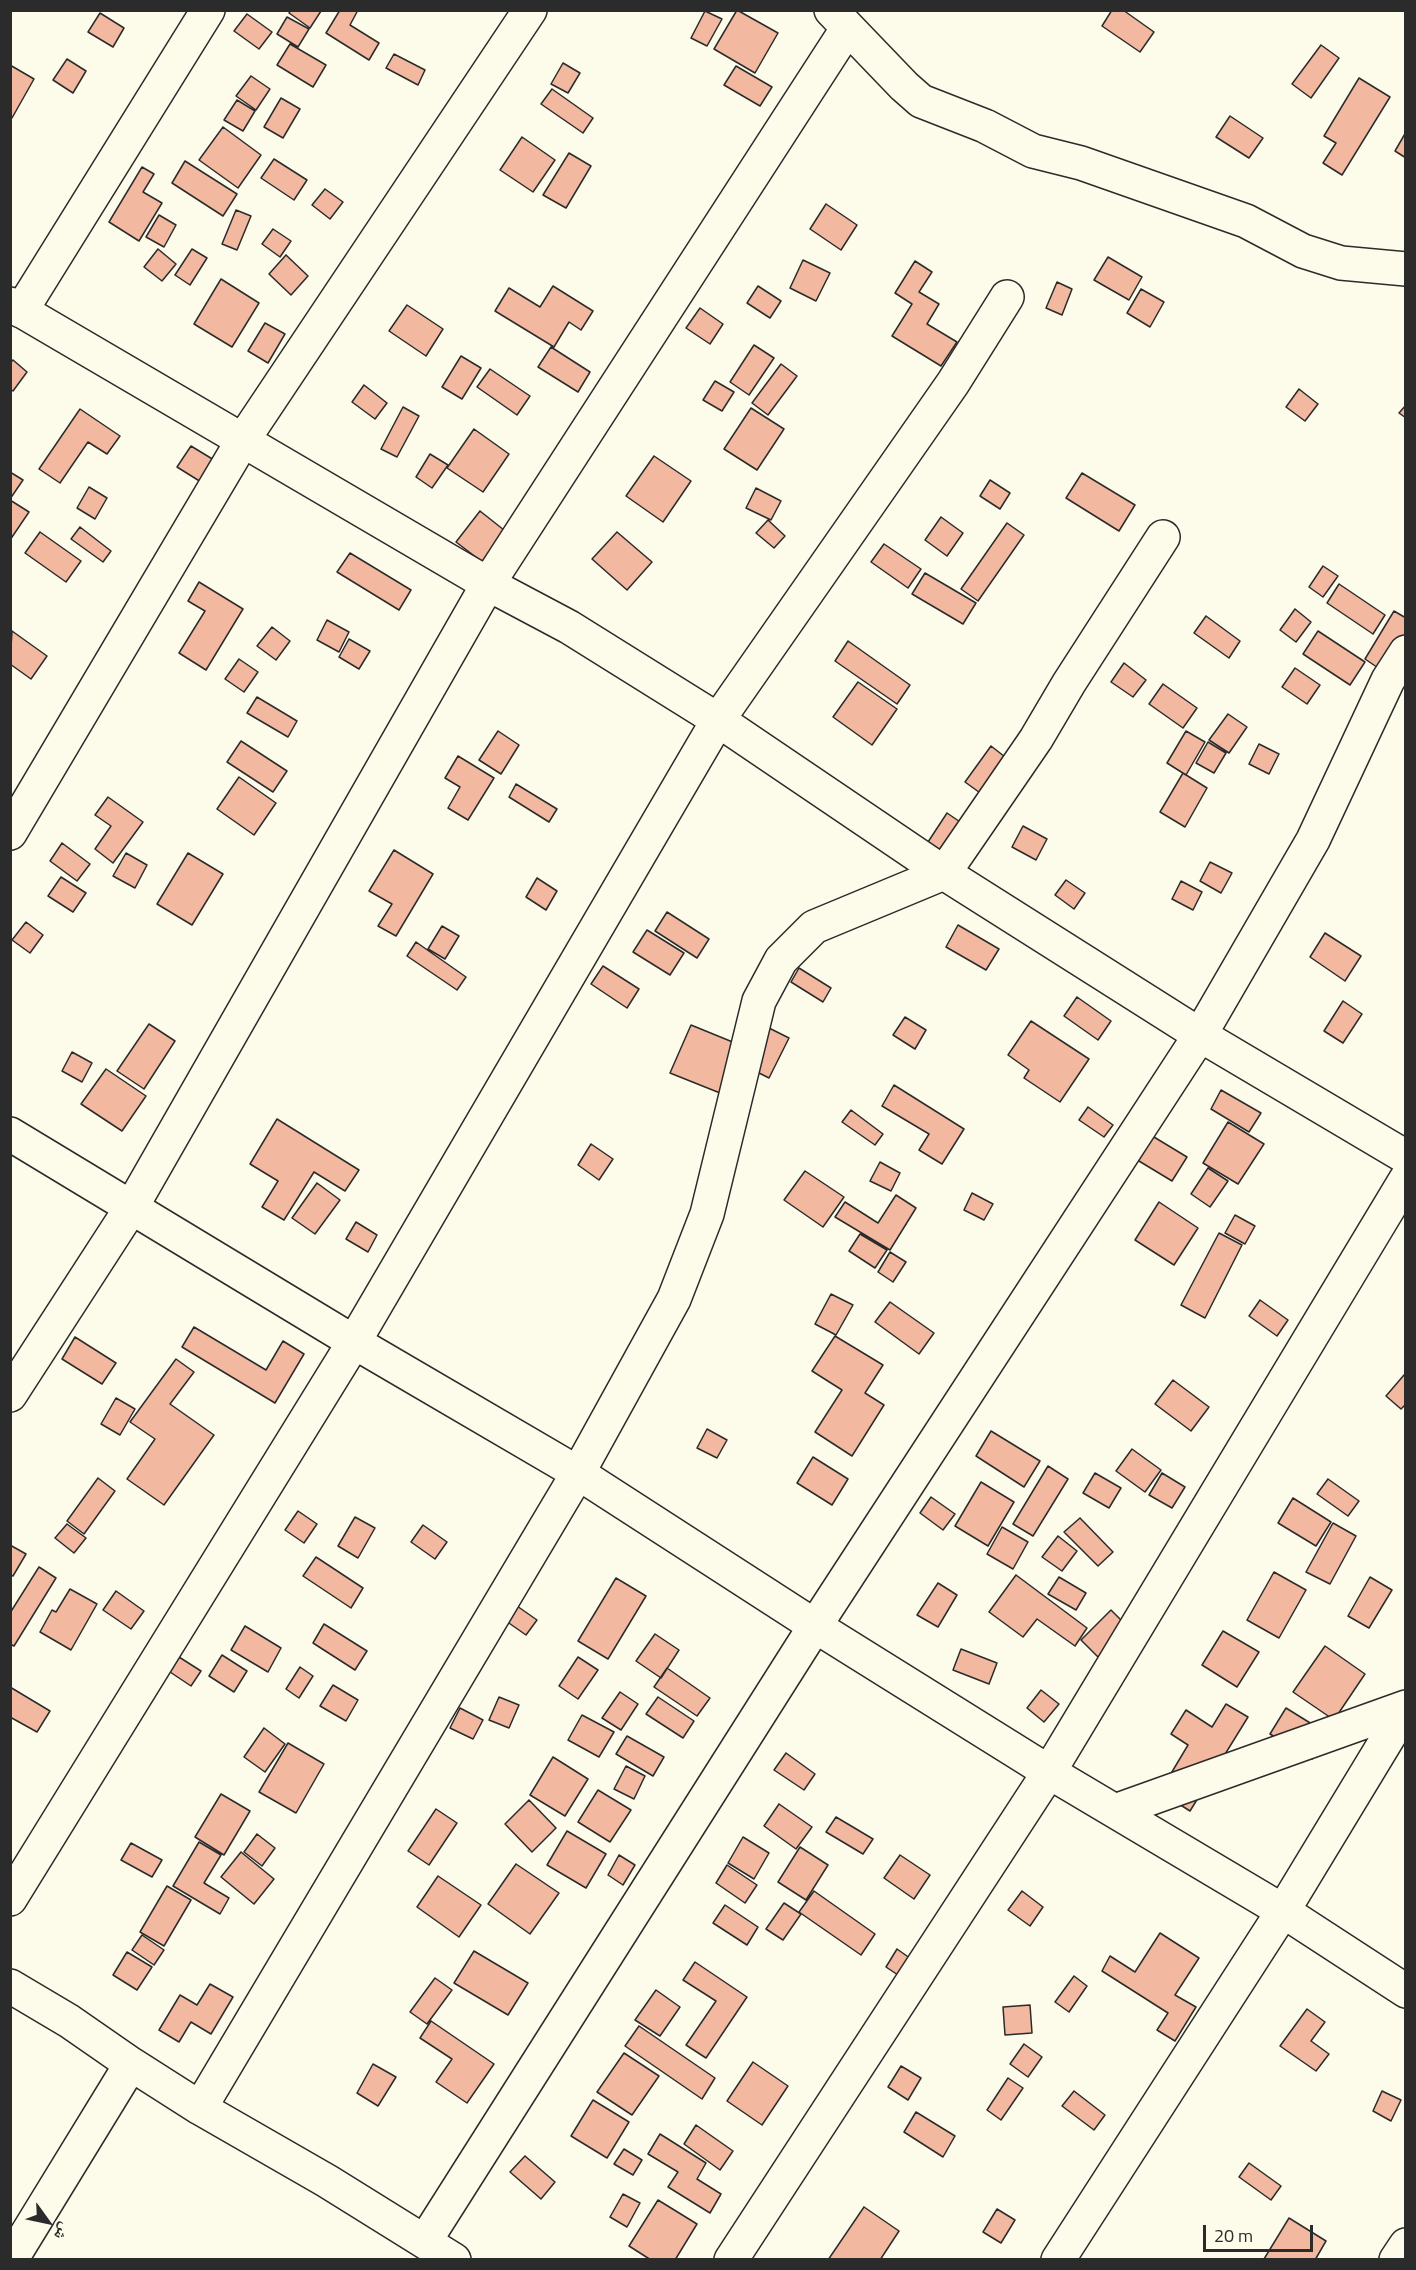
<!DOCTYPE html>
<meta charset="utf-8">
<style>
body{margin:0}
#map{position:relative;width:1416px;height:2270px;overflow:hidden;background:#fdfbea;font-family:"Titillium Web","Noto Naskh Arabic",sans-serif}
canvas{display:block}
.frame{position:absolute;inset:0;border:12px solid #2b2b2b;pointer-events:none}
.north{position:absolute;left:18px;top:2192px;width:60px;height:60px;-webkit-text-stroke:4px #fdfbea;paint-order:stroke;rotate:123deg;font-size:16px;font-weight:700;line-height:24px;text-align:center;color:#2b2b2b}
.north::after{content:'';display:block;margin:auto;width:21px;height:27px;background:#2b2b2b;clip-path:polygon(50% 0,100% 100%,50% 72%,0 100%)}
.scale{position:absolute;left:1203px;top:2225px;width:110px;height:27px;box-sizing:border-box;border:3px solid #2b2b2b;border-top:0;padding-left:8px;font-size:18px;line-height:21px;white-space:nowrap;color:#2b2b2b;-webkit-text-stroke:4px #fdfbea;paint-order:stroke}
</style>
<div id="map">
<canvas width="1416" height="2270"></canvas>
<div class="frame"></div>
<div class="north">ش</div>
<div class="scale">20 m</div>
</div>
<script>
const g = document.querySelector('canvas').getContext('2d');
g.lineJoin = 'round';
function fill(path, color) { g.fillStyle = color; g.fill(path, 'evenodd'); }
const toPath = rows => new Path2D(rows.map(r => 'M' + r).join(''));
function trace(path, color, width, dash) { g.strokeStyle = color; g.lineWidth = width; g.lineCap = dash ? 'butt' : 'round'; g.setLineDash(dash || []); g.stroke(path); }
const building = toPath([
 [291,10,321,10,321,11,310,28,289,13,291,10],
 [340,10,358,10,350,25,379,43,369,60,326,33,340,10],
 [737,10,778,33,755,73,714,49,737,10],
 [1112,10,1123,10,1154,32,1140,52,1102,26,1112,10],
 [705,11,722,19,707,46,691,38,705,11],
 [100,13,124,28,113,47,88,32,100,13],
 [247,14,272,32,259,49,234,31,247,14],
 [287,17,309,29,298,47,277,34,287,17],
 [290,44,326,65,313,87,277,65,290,44],
 [1321,45,1339,58,1311,98,1292,84,1321,45],
 [394,54,425,70,418,85,386,68,394,54],
 [67,59,86,71,73,93,53,80,67,59],
 [563,63,580,73,568,93,551,84,563,63],
 [10,65,34,79,12,118,10,117,10,65],
 [736,66,772,87,760,106,724,85,736,66],
 [251,76,270,89,256,110,236,96,251,76],
 [1359,78,1390,97,1342,175,1323,163,1336,143,1324,136,1359,78],
 [552,89,593,118,583,133,541,104,552,89],
 [281,98,300,109,283,138,264,127,281,98],
 [237,100,255,111,243,131,224,120,237,100],
 [1230,116,1263,138,1249,158,1216,137,1230,116],
 [223,127,261,155,238,188,199,160,223,127],
 [1406,132,1406,158,1395,151,1406,132],
 [522,137,555,160,533,192,500,170,522,137],
 [569,153,591,166,566,208,543,195,569,153],
 [274,159,307,180,294,200,261,178,274,159],
 [185,161,237,194,223,216,172,183,185,161],
 [142,167,154,174,143,192,162,203,139,241,109,222,142,167],
 [325,189,343,202,330,219,312,205,325,189],
 [826,204,857,225,841,250,810,229,826,204],
 [236,210,251,216,237,250,222,244,236,210],
 [159,215,176,225,164,247,146,237,159,215],
 [273,229,291,241,280,257,262,244,273,229],
 [158,249,176,264,162,281,144,267,158,249],
 [192,249,207,258,190,285,175,275,192,249],
 [286,255,308,276,291,295,269,274,286,255],
 [1108,257,1142,277,1129,300,1094,280,1108,257],
 [803,260,830,273,816,301,790,288,803,260],
 [915,261,932,272,919,292,939,304,927,324,957,342,941,366,892,336,912,304,895,293,915,261],
 [221,279,259,303,232,347,194,324,221,279],
 [1057,282,1072,289,1062,315,1046,308,1057,282],
 [553,286,593,311,581,330,569,322,554,347,495,311,509,288,540,307,553,286],
 [758,286,781,301,770,318,747,303,758,286],
 [1141,289,1164,302,1150,327,1127,313,1141,289],
 [407,305,443,329,426,356,389,331,407,305],
 [700,308,723,324,710,344,686,328,700,308],
 [265,323,285,334,268,363,248,351,265,323],
 [754,345,774,358,749,395,730,382,754,345],
 [551,347,590,372,578,392,538,367,551,347],
 [461,356,481,368,462,399,442,387,461,356],
 [13,360,27,372,13,391,10,389,10,363,13,360],
 [781,364,797,376,768,415,752,403,781,364],
 [490,369,530,396,517,415,477,387,490,369],
 [715,381,734,392,722,411,703,400,715,381],
 [364,385,387,403,375,419,352,402,364,385],
 [1299,389,1318,404,1305,421,1286,407,1299,389],
 [1406,405,1406,418,1399,413,1406,405],
 [403,407,419,416,397,457,381,449,403,407],
 [751,408,784,429,757,470,724,449,751,408],
 [80,409,120,436,107,454,88,442,60,483,39,469,80,409],
 [474,429,509,454,483,492,447,468,474,429],
 [191,446,214,460,201,482,177,467,191,446],
 [430,454,448,465,432,488,416,477,430,454],
 [654,456,691,481,663,522,626,496,654,456],
 [10,472,23,480,10,499,10,472],
 [1082,473,1135,505,1119,531,1066,498,1082,473],
 [990,480,1010,493,1000,509,980,496,990,480],
 [89,487,107,498,95,519,77,508,89,487],
 [756,488,781,501,771,520,746,508,756,488],
 [10,500,29,512,10,540,10,500],
 [480,511,509,534,485,564,456,542,480,511],
 [941,517,963,533,947,556,925,540,941,517],
 [768,520,785,536,774,548,756,533,768,520],
 [1007,523,1024,535,978,601,961,589,1007,523],
 [80,527,111,551,103,562,71,539,80,527],
 [40,532,81,561,66,582,25,553,40,532],
 [617,532,652,562,627,590,592,559,617,532],
 [884,544,921,569,908,588,871,562,884,544],
 [350,553,411,590,399,610,337,572,350,553],
 [1323,566,1338,576,1323,597,1309,587,1323,566],
 [925,573,976,603,963,624,912,594,925,573],
 [199,582,243,609,206,670,179,653,205,611,188,601,199,582],
 [1339,584,1385,615,1373,634,1327,603,1339,584],
 [1295,609,1311,622,1296,642,1280,630,1295,609],
 [1394,611,1406,618,1406,643,1387,674,1365,659,1394,611],
 [1206,616,1240,641,1229,658,1194,633,1206,616],
 [327,620,349,632,339,652,317,640,327,620],
 [272,627,290,641,276,660,257,646,272,627],
 [12,631,47,656,31,679,10,664,12,631],
 [1318,631,1365,662,1350,685,1303,654,1318,631],
 [349,639,370,651,359,669,339,657,349,639],
 [848,641,910,685,897,704,835,661,848,641],
 [239,659,258,672,244,692,225,679,239,659],
 [1124,663,1146,680,1133,697,1111,682,1124,663],
 [1295,668,1320,685,1307,704,1282,687,1295,668],
 [858,682,897,709,872,745,833,717,858,682],
 [1163,684,1197,708,1183,728,1149,704,1163,684],
 [257,697,297,721,288,737,247,713,257,697],
 [1228,714,1247,727,1229,753,1209,740,1228,714],
 [498,731,519,745,501,774,479,760,498,731],
 [1186,731,1205,742,1186,775,1167,763,1186,731],
 [241,741,287,771,273,792,227,762,241,741],
 [1208,742,1226,753,1214,773,1196,763,1208,742],
 [1259,744,1279,754,1269,774,1249,764,1259,744],
 [991,746,1009,760,983,795,965,782,991,746],
 [458,756,494,778,468,820,448,808,460,787,445,778,458,756],
 [1183,773,1207,788,1185,827,1160,812,1183,773],
 [239,777,276,803,254,835,217,809,239,777],
 [516,784,557,809,549,822,509,797,516,784],
 [108,797,143,822,113,863,95,849,111,826,95,815,108,797],
 [947,813,969,828,949,856,928,842,947,813],
 [1023,826,1047,839,1036,860,1012,847,1023,826],
 [62,843,90,864,77,881,50,861,62,843],
 [394,850,433,874,396,936,378,926,392,904,369,891,394,850],
 [126,853,147,865,135,888,113,876,126,853],
 [188,853,223,874,192,925,157,904,188,853],
 [1210,862,1232,873,1221,893,1200,881,1210,862],
 [61,877,86,893,73,912,48,896,61,877],
 [537,878,557,891,546,910,526,897,537,878],
 [1066,880,1085,893,1074,909,1055,895,1066,880],
 [1181,881,1202,892,1193,910,1172,899,1181,881],
 [667,912,709,939,697,958,655,931,667,912],
 [26,922,43,935,30,953,12,940,26,922],
 [958,925,999,949,986,970,946,947,958,925],
 [442,926,459,936,445,959,428,949,442,926],
 [647,930,684,953,670,975,633,952,647,930],
 [1325,933,1361,956,1345,981,1310,957,1325,933],
 [416,942,466,977,457,990,407,956,416,942],
 [603,966,639,989,627,1008,591,984,603,966],
 [799,968,831,988,823,1002,791,982,799,968],
 [1077,997,1111,1021,1098,1040,1064,1016,1077,997],
 [1343,1001,1362,1014,1343,1043,1324,1031,1343,1001],
 [905,1017,926,1030,915,1049,893,1035,905,1017],
 [1031,1021,1089,1059,1060,1102,1024,1078,1029,1070,1008,1055,1031,1021],
 [149,1024,175,1041,144,1089,117,1071,149,1024],
 [691,1025,740,1045,720,1093,670,1073,691,1025],
 [767,1027,789,1038,769,1078,747,1067,767,1027],
 [72,1052,92,1063,82,1082,62,1071,72,1052],
 [106,1069,146,1096,122,1131,81,1104,106,1069],
 [894,1085,964,1129,942,1164,919,1150,929,1134,882,1106,894,1085],
 [1221,1090,1261,1113,1249,1132,1211,1109,1221,1090],
 [1088,1107,1113,1125,1104,1137,1079,1120,1088,1107],
 [851,1110,883,1134,875,1145,842,1122,851,1110],
 [277,1119,359,1170,345,1191,314,1172,284,1220,262,1207,278,1181,250,1164,277,1119],
 [1228,1122,1264,1144,1238,1184,1203,1163,1228,1122],
 [1149,1134,1187,1157,1172,1181,1134,1158,1149,1134],
 [591,1144,613,1159,599,1180,578,1165,591,1144],
 [880,1162,900,1173,891,1191,870,1181,880,1162],
 [1208,1168,1228,1181,1210,1207,1191,1194,1208,1168],
 [805,1171,844,1197,823,1227,784,1200,805,1171],
 [317,1183,340,1200,315,1234,292,1218,317,1183],
 [972,1193,993,1204,984,1220,964,1210,972,1193],
 [896,1195,916,1208,890,1250,835,1217,845,1202,878,1223,896,1195],
 [1159,1202,1198,1228,1174,1265,1135,1240,1159,1202],
 [1235,1215,1255,1226,1245,1244,1225,1233,1235,1215],
 [356,1222,377,1235,368,1252,346,1239,356,1222],
 [1219,1233,1242,1245,1205,1318,1181,1305,1219,1233],
 [860,1234,887,1250,875,1268,849,1251,860,1234],
 [890,1252,906,1262,893,1282,878,1272,890,1252],
 [831,1294,853,1305,836,1335,815,1324,831,1294],
 [1260,1300,1288,1320,1277,1336,1249,1316,1260,1300],
 [890,1302,934,1333,919,1354,875,1322,890,1302],
 [194,1327,266,1370,283,1341,304,1354,275,1403,182,1347,194,1327],
 [835,1336,883,1365,865,1393,884,1405,852,1456,815,1432,842,1390,812,1371,835,1336],
 [75,1337,116,1363,102,1384,62,1359,75,1337],
 [176,1359,194,1372,170,1404,214,1435,164,1505,127,1479,155,1439,130,1422,176,1359],
 [1404,1375,1406,1377,1406,1404,1401,1409,1386,1396,1404,1375],
 [1173,1380,1209,1407,1191,1431,1155,1404,1173,1380],
 [116,1398,135,1409,120,1435,101,1424,116,1398],
 [707,1429,727,1440,717,1458,697,1448,707,1429],
 [991,1431,1040,1461,1024,1487,976,1456,991,1431],
 [1132,1449,1161,1470,1145,1492,1116,1471,1132,1449],
 [813,1457,848,1479,832,1505,797,1483,813,1457],
 [1048,1466,1068,1479,1033,1536,1013,1524,1048,1466],
 [1095,1473,1121,1488,1109,1508,1083,1493,1095,1473],
 [1162,1473,1185,1487,1172,1508,1149,1495,1162,1473],
 [98,1478,115,1491,84,1534,67,1521,98,1478],
 [1328,1479,1359,1501,1348,1516,1317,1494,1328,1479],
 [981,1482,1014,1502,988,1546,955,1526,981,1482],
 [931,1497,955,1514,943,1530,920,1513,931,1497],
 [1293,1498,1331,1522,1316,1546,1278,1523,1293,1498],
 [298,1511,317,1524,304,1543,285,1530,298,1511],
 [355,1517,375,1528,358,1558,338,1546,355,1517],
 [1080,1518,1113,1552,1098,1566,1064,1532,1080,1518],
 [1333,1523,1356,1536,1330,1584,1306,1572,1333,1523],
 [67,1524,86,1538,74,1553,55,1538,67,1524],
 [423,1525,447,1542,435,1559,411,1542,423,1525],
 [1002,1527,1028,1542,1013,1569,987,1554,1002,1527],
 [1058,1536,1077,1551,1062,1571,1042,1557,1058,1536],
 [10,1545,26,1554,13,1576,10,1575,10,1545],
 [316,1557,363,1588,351,1608,303,1576,316,1557],
 [39,1567,56,1578,14,1646,10,1644,10,1613,39,1567],
 [1274,1572,1306,1590,1279,1638,1247,1620,1274,1572],
 [1016,1575,1087,1628,1075,1646,1037,1619,1023,1637,989,1612,1016,1575],
 [1059,1577,1086,1593,1076,1610,1048,1594,1059,1577],
 [1370,1577,1392,1590,1369,1628,1348,1616,1370,1577],
 [616,1578,646,1596,608,1659,578,1641,616,1578],
 [938,1583,957,1595,938,1627,917,1615,938,1583],
 [70,1589,97,1604,71,1650,40,1632,52,1610,56,1612,70,1589],
 [116,1591,144,1611,131,1629,103,1610,116,1591],
 [517,1606,537,1620,526,1635,506,1621,517,1606],
 [1111,1610,1129,1628,1099,1658,1081,1640,1111,1610],
 [324,1624,367,1651,355,1670,313,1643,324,1624],
 [245,1626,281,1648,268,1672,231,1650,245,1626],
 [1223,1631,1259,1652,1237,1687,1202,1665,1223,1631],
 [655,1634,679,1650,661,1678,636,1661,655,1634],
 [1325,1646,1365,1674,1334,1720,1293,1692,1325,1646],
 [961,1649,997,1663,989,1684,953,1670,961,1649],
 [222,1655,247,1671,234,1692,209,1676,222,1655],
 [179,1657,201,1671,191,1686,170,1672,179,1657],
 [578,1657,598,1670,578,1699,559,1686,578,1657],
 [300,1667,313,1676,299,1698,286,1689,300,1667],
 [667,1668,710,1698,697,1716,654,1687,667,1668],
 [333,1685,358,1700,346,1721,320,1706,333,1685],
 [10,1687,50,1711,37,1732,10,1717,10,1687],
 [1041,1690,1059,1704,1044,1722,1027,1708,1041,1690],
 [620,1692,638,1704,621,1730,602,1718,620,1692],
 [499,1697,519,1705,509,1728,489,1720,499,1697],
 [658,1697,694,1721,683,1738,646,1714,658,1697],
 [1226,1704,1248,1717,1190,1811,1160,1792,1188,1745,1171,1734,1186,1710,1212,1727,1226,1704],
 [460,1708,483,1720,473,1739,450,1728,460,1708],
 [1286,1708,1328,1734,1312,1759,1270,1734,1286,1708],
 [582,1715,614,1732,599,1757,568,1740,582,1715],
 [264,1728,285,1744,265,1772,244,1757,264,1728],
 [627,1736,664,1757,653,1776,616,1754,627,1736],
 [288,1743,324,1764,296,1813,259,1792,288,1743],
 [786,1753,815,1774,804,1790,774,1770,786,1753],
 [553,1757,588,1779,565,1816,530,1795,553,1757],
 [626,1766,645,1776,634,1799,614,1789,626,1766],
 [598,1790,631,1810,610,1842,578,1822,598,1790],
 [221,1794,250,1811,224,1855,195,1837,221,1794],
 [529,1800,556,1828,532,1852,505,1824,529,1800],
 [779,1804,812,1827,796,1849,764,1826,779,1804],
 [436,1809,457,1823,429,1865,408,1851,436,1809],
 [836,1817,873,1839,863,1854,826,1832,836,1817],
 [567,1831,606,1854,586,1888,547,1865,567,1831],
 [257,1834,275,1848,262,1866,244,1852,257,1834],
 [743,1837,769,1853,754,1879,728,1863,743,1837],
 [199,1842,221,1855,204,1883,229,1898,220,1914,173,1886,199,1842],
 [131,1843,162,1860,152,1877,121,1860,131,1843],
 [800,1847,828,1865,806,1900,778,1882,800,1847],
 [241,1852,274,1879,254,1904,221,1877,241,1852],
 [619,1855,635,1865,623,1885,608,1875,619,1855],
 [900,1855,930,1875,914,1899,884,1878,900,1855],
 [516,1864,559,1893,530,1934,488,1904,516,1864],
 [727,1865,757,1885,745,1903,716,1883,727,1865],
 [438,1876,481,1905,459,1937,417,1907,438,1876],
 [167,1886,191,1900,164,1946,140,1932,167,1886],
 [814,1891,875,1934,861,1955,799,1912,814,1891],
 [1022,1891,1043,1907,1030,1926,1008,1910,1022,1891],
 [784,1903,801,1914,783,1940,766,1929,784,1903],
 [725,1905,758,1927,747,1945,713,1923,725,1905],
 [1160,1933,1199,1958,1175,1995,1196,2007,1175,2041,1157,2030,1168,2013,1102,1971,1110,1956,1135,1972,1160,1933],
 [142,1935,164,1950,154,1965,132,1950,142,1935],
 [897,1949,921,1966,910,1983,886,1967,897,1949],
 [474,1951,528,1983,508,2015,454,1983,474,1951],
 [127,1952,152,1967,137,1990,113,1975,127,1952],
 [695,1962,747,1997,706,2058,686,2045,716,2001,683,1980,695,1962],
 [1074,1976,1087,1986,1069,2012,1055,2002,1074,1976],
 [435,1978,452,1990,427,2024,410,2012,435,1978],
 [210,1984,233,1997,211,2034,191,2022,179,2042,159,2030,180,1995,197,2005,210,1984],
 [656,1990,680,2007,660,2036,635,2020,656,1990],
 [1030,2005,1032,2033,1005,2035,1003,2007,1030,2005],
 [1307,2009,1325,2022,1311,2041,1329,2054,1316,2071,1280,2046,1307,2009],
 [431,2021,494,2064,467,2103,436,2082,452,2059,420,2038,431,2021],
 [639,2026,715,2078,702,2099,625,2046,639,2026],
 [1024,2044,1042,2057,1028,2077,1010,2064,1024,2044],
 [624,2053,659,2076,632,2115,597,2092,624,2053],
 [753,2062,788,2086,762,2125,727,2101,753,2062],
 [373,2064,396,2077,378,2106,357,2093,373,2064],
 [901,2066,921,2078,908,2100,888,2087,901,2066],
 [1008,2078,1023,2088,1001,2120,987,2110,1008,2078],
 [1074,2091,1105,2115,1094,2130,1062,2106,1074,2091],
 [1382,2091,1401,2100,1391,2121,1373,2111,1382,2091],
 [593,2100,629,2122,607,2158,571,2136,593,2100],
 [916,2112,955,2136,943,2157,904,2132,916,2112],
 [696,2125,733,2151,720,2170,684,2144,696,2125],
 [660,2134,706,2163,697,2179,721,2194,710,2213,668,2187,678,2172,648,2154,660,2134],
 [624,2149,642,2160,633,2175,614,2164,624,2149],
 [525,2156,555,2182,541,2199,510,2172,525,2156],
 [1249,2163,1281,2186,1271,2200,1239,2177,1249,2163],
 [623,2194,640,2203,627,2227,610,2217,623,2194],
 [658,2200,697,2224,675,2260,651,2260,629,2246,658,2200],
 [864,2207,899,2231,880,2260,828,2260,864,2207],
 [997,2209,1015,2220,1001,2243,983,2232,997,2209],
 [1289,2218,1326,2241,1315,2260,1264,2259,1289,2218]
]);
fill(building, '#f2b8a0');
trace(building, '#2b2b2b', 1.5);
const minor = toPath([
 [831,10,904,86,921,101,985,126,1033,151,1081,163,1246,221,1303,251,1341,263,1406,269],
 [10,304,488,584,569,627,718,720,944,873,1200,1035,1406,1157],
 [21,311,208,10],
 [10,833,243,440,530,10],
 [10,1134,354,1342,578,1473,815,1626,1049,1772,1283,1911,1406,1991],
 [10,1395,131,1208,488,584,847,29],
 [1115,1811,1406,1707],
 [10,1899,354,1342,718,720,953,383,1007,297],
 [10,1986,69,2021,131,2064,11,2260],
 [131,2064,200,2108,327,2181,454,2260],
 [200,2108,578,1473,674,1299,707,1214,759,1001,781,960,814,927,944,873,1036,739,1069,683,1163,537],
 [425,2241,815,1626,1200,1035,1313,840,1388,680,1406,652],
 [731,2260,1049,1772,1406,1179],
 [1058,2260,1283,1911,1406,1708],
 [1396,2260,1406,2245]
]);
trace(minor, '#2b2b2b', 36);
trace(minor, '#fdfbea', 33);
</script>
